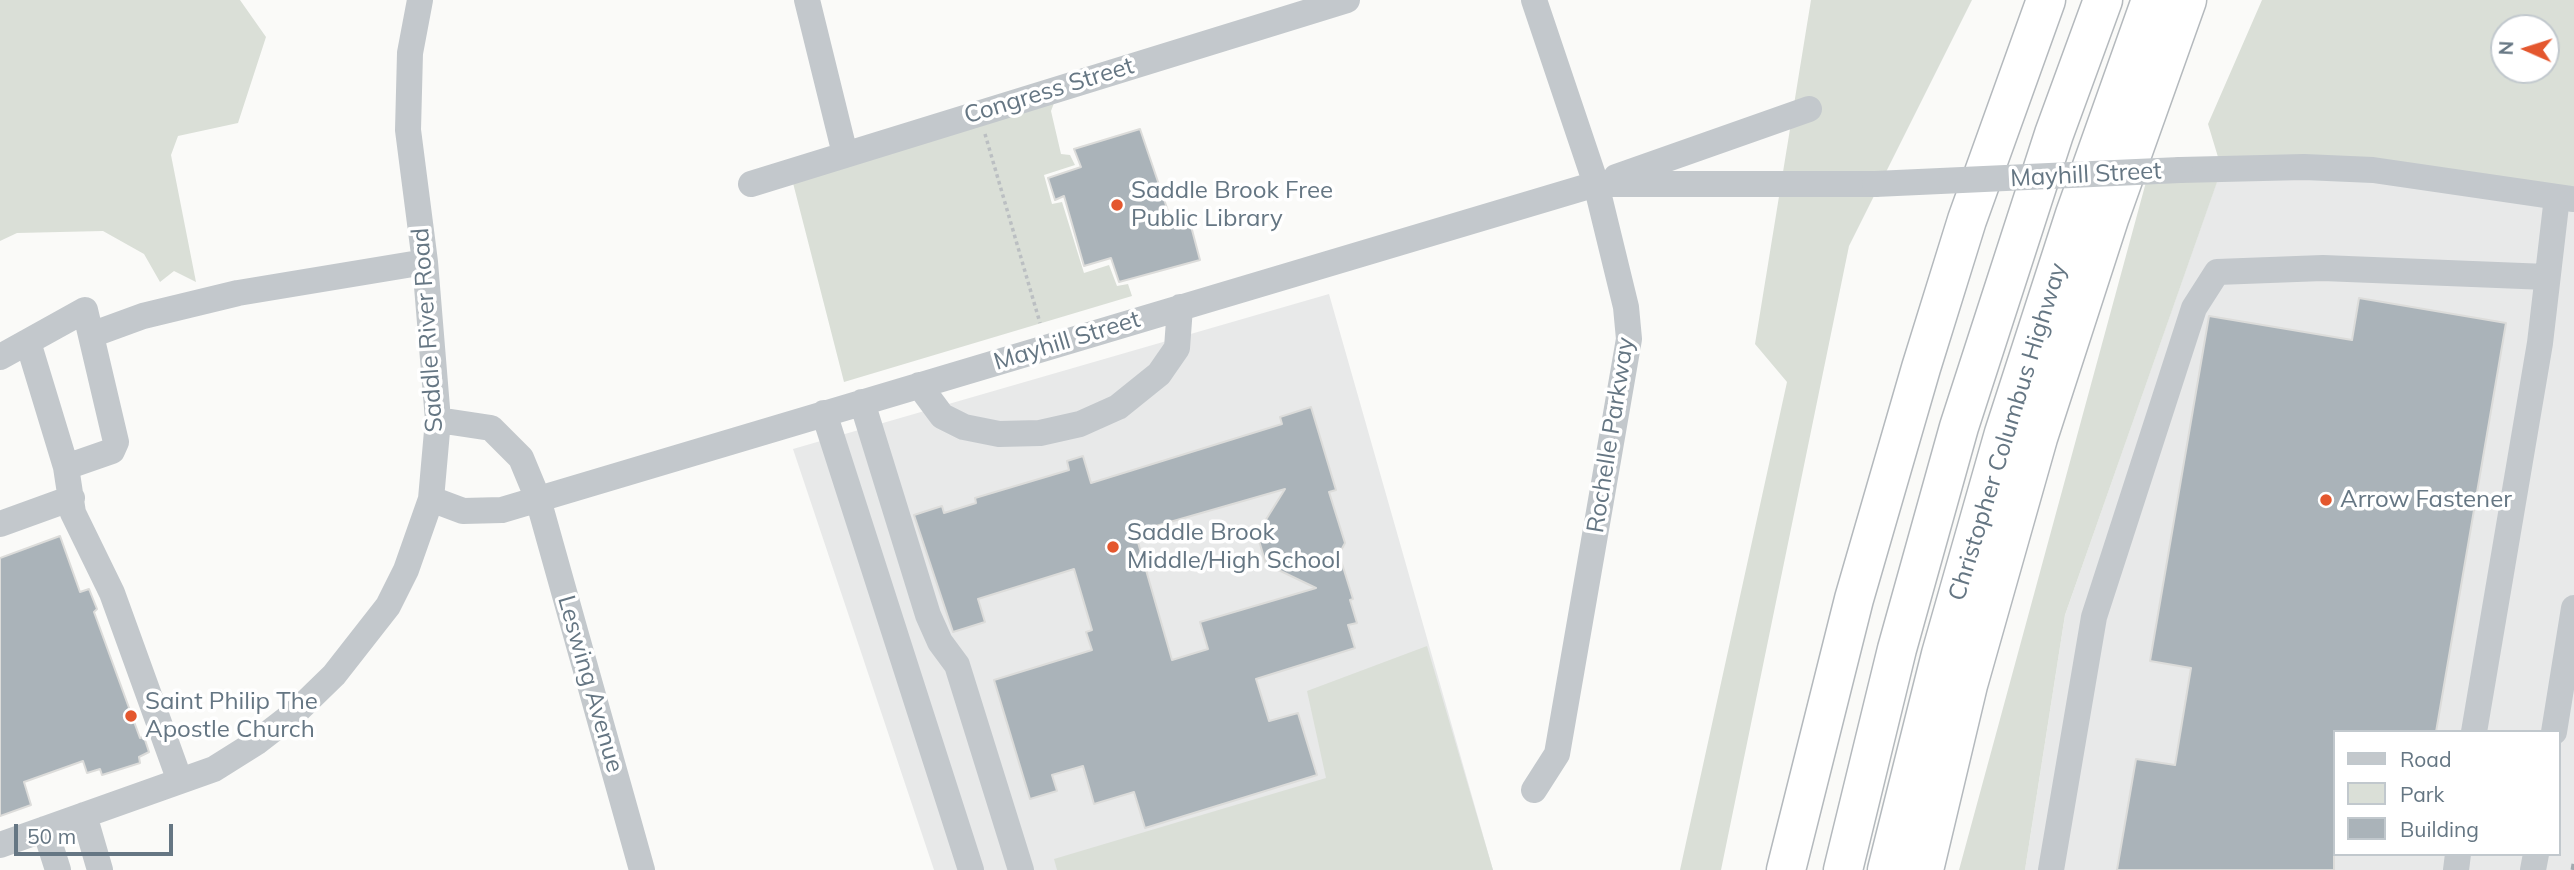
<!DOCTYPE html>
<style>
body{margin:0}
#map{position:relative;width:2574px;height:870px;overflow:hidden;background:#fafaf8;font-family:Mulish,sans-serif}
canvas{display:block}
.legend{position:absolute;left:2333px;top:730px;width:228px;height:126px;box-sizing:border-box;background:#fff;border:2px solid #c1c8cd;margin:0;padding:9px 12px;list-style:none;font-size:21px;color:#657683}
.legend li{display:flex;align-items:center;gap:14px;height:35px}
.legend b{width:35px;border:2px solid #c1c8cd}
.north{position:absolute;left:2490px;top:14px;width:70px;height:70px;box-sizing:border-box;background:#fff;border:2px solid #c1c8cd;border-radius:50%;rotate:273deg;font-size:19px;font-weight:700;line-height:28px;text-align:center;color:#657683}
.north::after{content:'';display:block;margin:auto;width:24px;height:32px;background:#e4572e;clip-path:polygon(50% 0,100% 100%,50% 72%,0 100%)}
.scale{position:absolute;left:14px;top:824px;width:159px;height:32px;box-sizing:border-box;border:4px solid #657683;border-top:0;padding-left:9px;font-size:21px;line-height:24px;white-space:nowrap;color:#657683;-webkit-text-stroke:5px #fff;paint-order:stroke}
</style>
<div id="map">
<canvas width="2574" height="870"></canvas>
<ul class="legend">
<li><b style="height:9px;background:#c3c8cc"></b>Road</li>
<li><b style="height:19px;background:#dadfd7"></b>Park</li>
<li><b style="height:19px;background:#aab3b9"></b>Building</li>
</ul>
<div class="north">N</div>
<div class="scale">50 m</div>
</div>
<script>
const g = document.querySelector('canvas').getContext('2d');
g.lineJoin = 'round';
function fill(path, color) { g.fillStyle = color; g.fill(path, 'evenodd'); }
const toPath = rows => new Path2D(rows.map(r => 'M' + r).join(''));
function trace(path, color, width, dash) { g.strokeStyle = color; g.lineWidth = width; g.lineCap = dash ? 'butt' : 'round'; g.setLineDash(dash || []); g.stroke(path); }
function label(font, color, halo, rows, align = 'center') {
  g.font = font + ' Mulish,sans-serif'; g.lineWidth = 7; g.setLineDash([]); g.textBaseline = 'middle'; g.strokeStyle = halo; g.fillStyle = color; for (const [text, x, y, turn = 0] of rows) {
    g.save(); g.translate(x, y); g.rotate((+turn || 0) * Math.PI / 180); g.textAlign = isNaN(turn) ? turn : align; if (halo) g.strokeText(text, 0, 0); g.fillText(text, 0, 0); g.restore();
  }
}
fill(toPath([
 [2222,167,2574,197,2574,870,2025,870,2065,615],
 [2334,732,2558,732,2558,854,2334,854],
 [1329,294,1493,870,934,870,793,449]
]), '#e8e9e9');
fill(toPath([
 [0,0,240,0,266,37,238,123,178,136,171,155,196,282,174,271,160,282,144,254,103,231,17,233,0,241],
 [1811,0,1972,0,1849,246,1721,870,1680,870,1787,382,1755,344],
 [2262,0,2574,0,2574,197,2222,168,2065,615,2025,870,1959,870,2149,171,2221,167,2208,124],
 [2504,28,2546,28,2546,70,2504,70],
 [1054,103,1051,111,1061,154,1070,155,1075,165,1044,175,1052,204,1062,202,1084,273,1109,265,1117,286,1128,284,1132,296,844,382,793,183],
 [1427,646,1493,870,1057,870,1054,859,1326,778,1307,691]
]), '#dadfd7');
const building = toPath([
 [1140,129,1170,217,1187,211,1200,260,1119,282,1111,258,1084,266,1064,196,1055,200,1048,178,1081,167,1074,149,1140,129],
 [2359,298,2506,323,2436,732,2334,732,2334,870,2117,870,2136,759,2175,765,2191,668,2150,661,2209,316,2352,340,2359,298],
 [1311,407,1336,490,1329,492,1345,543,1339,554,1353,599,1350,600,1357,623,1348,625,1355,648,1256,679,1269,721,1298,713,1317,775,1145,828,1134,792,1094,804,1083,766,1052,775,1057,791,1030,799,994,680,1092,650,1086,632,1092,630,1074,569,978,599,985,622,953,632,914,515,942,506,944,513,976,503,975,498,1069,470,1067,461,1083,456,1091,483,1282,424,1280,417,1311,407],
 [1285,489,1257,534,1266,564,1316,588,1200,622,1208,649,1172,660,1135,532,1285,489],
 [60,536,80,592,89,589,97,609,94,612,140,738,144,737,149,752,139,757,140,763,102,775,100,769,87,773,83,761,24,782,31,805,0,816,0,558,60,536]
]);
fill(building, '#aab3b9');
trace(building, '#dcdcda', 2);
const highway = toPath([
 [1786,870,1854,599,1921,368,1967,220,2046,0],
 [1843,870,1897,649,1959,427,2054,134,2103,0],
 [1887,870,1941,654,2004,433,2075,214,2151,0],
 [1924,870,1968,685,2038,438,2110,216,2187,0]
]);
trace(highway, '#b4b9bd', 41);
trace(toPath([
 [985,134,1040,323]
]), '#bbbfc2', 3.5, [3.5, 3.5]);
trace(toPath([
 [807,0,845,154],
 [1534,0,1596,184,1626,307,1629,339,1557,754,1534,790],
 [2180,170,2304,167,2373,170,2572,199],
 [1616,177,1809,109],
 [751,184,1347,0],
 [91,335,143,316,238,293,425,262],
 [28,342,66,467],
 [0,357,85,310,116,442,112,451,66,467,73,513,112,593,180,781],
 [919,385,942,416,964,427,999,434,1040,433,1080,424,1118,407,1159,374,1177,348,1180,307],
 [862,402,928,615,940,642,957,665,1021,870],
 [824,413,971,870],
 [438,420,491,428,521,458,538,499,642,870],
 [431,499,463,511,502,510,1596,184,1875,184],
 [0,524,72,498],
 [2474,732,2540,343,2557,197],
 [2554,732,2574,608],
 [84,815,100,870],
 [45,829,58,870],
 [0,845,214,769,257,742,297,711,334,675,388,606,406,570,431,499,438,420,425,262,408,130,410,53,420,0],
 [2051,870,2094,617,2194,308,2217,272,2323,268,2547,277],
 [2456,870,2458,854],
 [2533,870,2536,854]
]), '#c3c8cc', 26);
trace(highway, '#fff', 38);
trace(toPath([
 [2573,870,2574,864]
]), '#a2aab0', 5, [10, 5]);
trace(toPath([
 [1875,184,2180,170]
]), '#c3c8cc', 26);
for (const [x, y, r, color] of [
 [1117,205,7,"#e4572e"],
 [2326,500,7,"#e4572e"],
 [1113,547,7,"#e4572e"],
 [131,716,7,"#e4572e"]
]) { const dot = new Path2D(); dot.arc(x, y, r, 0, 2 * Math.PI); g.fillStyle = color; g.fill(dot); trace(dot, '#fff', 2.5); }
label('24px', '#657683', '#fff', [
 ["Congress Street",1049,91,-17],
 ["Mayhill Street",2086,175,-3],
 ["Saddle River Road",428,330,-94],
 ["Mayhill Street",1067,341,-17],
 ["Christopher Columbus Highway",2008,432,-73],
 ["Rochelle Parkway",1611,435,-81],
 ["Leswing Avenue",590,684,74]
]);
label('24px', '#657683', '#fff', [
 ["Saddle Brook Free",1131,191],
 ["Public Library",1131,219],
 ["Arrow Fastener",2340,500],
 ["Saddle Brook",1127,533],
 ["Middle/High School",1127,561],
 ["Saint Philip The",145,702],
 ["Apostle Church",145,730]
], 'left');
</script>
